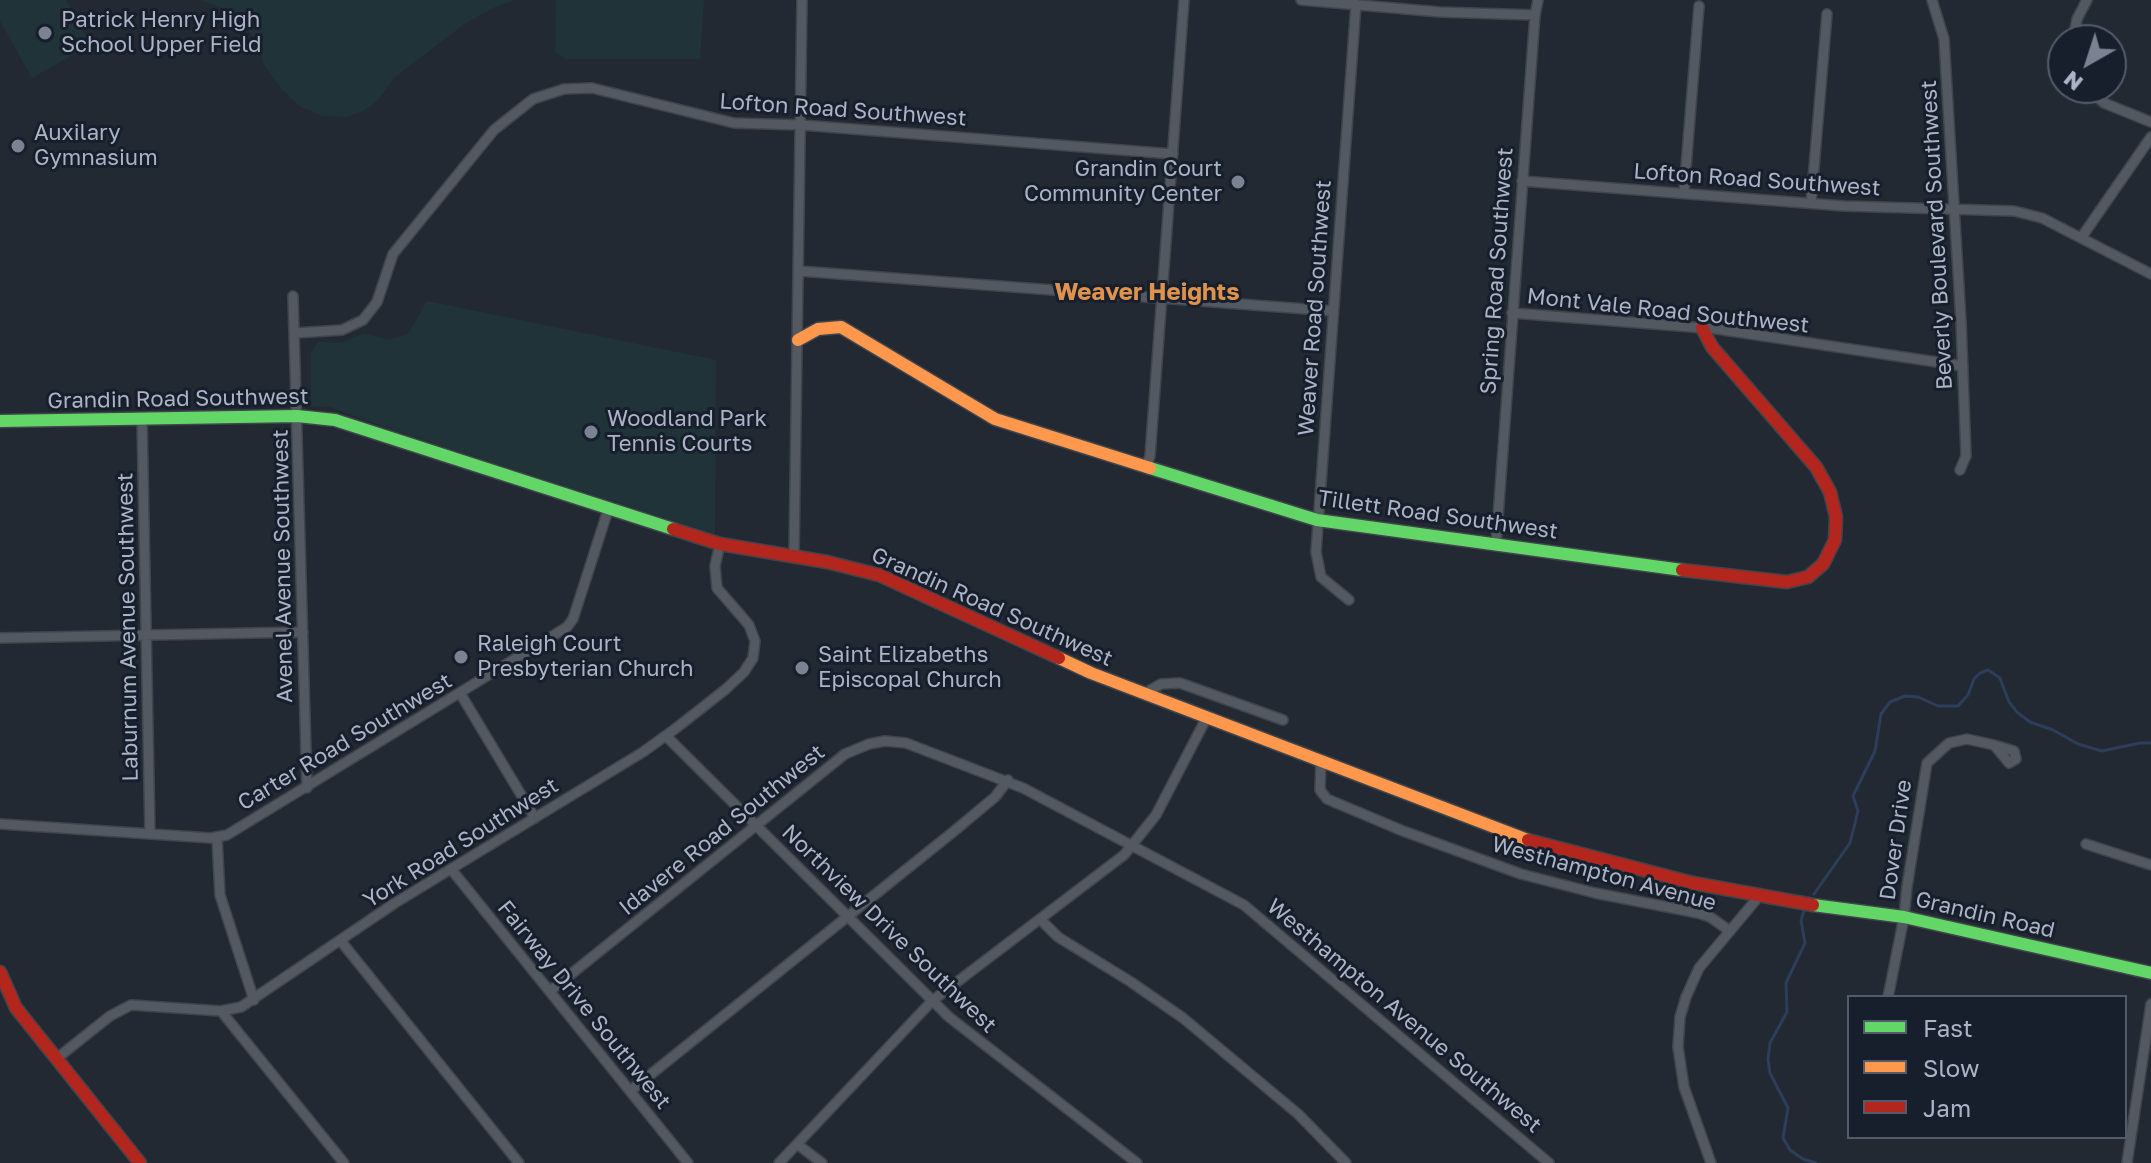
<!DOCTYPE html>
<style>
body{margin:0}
#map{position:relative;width:2151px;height:1163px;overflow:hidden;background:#232932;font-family:"Golos Text",sans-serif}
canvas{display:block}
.legend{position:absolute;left:1847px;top:995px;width:280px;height:144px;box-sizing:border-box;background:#171f2d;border:2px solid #525b6a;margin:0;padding:10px 14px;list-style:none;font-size:24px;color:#abb4c6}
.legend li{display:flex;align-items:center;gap:16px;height:40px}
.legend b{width:40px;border:2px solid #525b6a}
.north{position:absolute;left:2047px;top:24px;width:80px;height:80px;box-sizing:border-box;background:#171f2d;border:2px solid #525b6a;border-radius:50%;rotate:219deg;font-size:22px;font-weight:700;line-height:32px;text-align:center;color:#abb4c6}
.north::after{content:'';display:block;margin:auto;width:28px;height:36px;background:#7b8392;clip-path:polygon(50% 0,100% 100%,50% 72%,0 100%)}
</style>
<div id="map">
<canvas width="2151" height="1163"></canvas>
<ul class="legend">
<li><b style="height:10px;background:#63d668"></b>Fast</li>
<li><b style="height:10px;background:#ff974d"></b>Slow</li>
<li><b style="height:10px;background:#b3261e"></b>Jam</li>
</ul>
<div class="north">N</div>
</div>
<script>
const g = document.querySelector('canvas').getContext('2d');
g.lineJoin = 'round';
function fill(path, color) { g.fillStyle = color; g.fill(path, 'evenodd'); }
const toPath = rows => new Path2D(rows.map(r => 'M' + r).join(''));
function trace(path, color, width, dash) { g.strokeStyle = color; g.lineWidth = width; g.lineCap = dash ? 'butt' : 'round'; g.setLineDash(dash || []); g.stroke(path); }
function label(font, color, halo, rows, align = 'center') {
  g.font = font + ' "Golos Text",sans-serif'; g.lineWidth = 6; g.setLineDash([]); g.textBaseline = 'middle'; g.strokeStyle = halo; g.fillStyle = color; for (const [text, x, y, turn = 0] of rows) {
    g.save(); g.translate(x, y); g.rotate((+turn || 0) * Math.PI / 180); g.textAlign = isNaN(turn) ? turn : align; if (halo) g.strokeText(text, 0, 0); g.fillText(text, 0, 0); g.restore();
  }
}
fill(toPath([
 [0,0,66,0,91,45,32,78,0,21],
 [201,0,515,0,493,8,466,23,396,76,376,102,365,110,348,117,322,116,299,106,280,87,264,65,255,38,231,12],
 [556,0,704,0,700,59,565,59,555,51],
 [427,301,716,360,715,534,402,433,329,407,311,406,311,353,318,342,342,343,363,333,388,340,408,334]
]), '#203338');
trace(toPath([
 [1814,894,1850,843,1858,811,1853,796,1875,751,1881,714,1890,702,1905,696,1918,697,1938,706,1958,706,1968,695,1974,679,1980,673,1988,670,2000,678,2009,702,2017,712,2030,722,2053,730,2078,744,2102,751,2140,743,2151,743],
 [1804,911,1801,920,1805,943,1786,983,1787,1012,1770,1043,1768,1059,1770,1073,1788,1108,1783,1138,1790,1150,1803,1159,1816,1163]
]), '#2c3e5c', 3);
const street = toPath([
 [1301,0,1440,12,1535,15],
 [1932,0,1944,39,1961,321,1966,456,1960,470],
 [2073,40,2077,19,2087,0],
 [2088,88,2104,103,2151,122],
 [1522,181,1844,206,2014,211,2042,218,2151,274],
 [1684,192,1699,6],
 [1811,203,1827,14],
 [2081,238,2151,137],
 [799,271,1333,311],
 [293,296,307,788],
 [1512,313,1717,329,1963,366],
 [295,333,342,330,363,320,377,302,393,254,494,130,533,99,564,89,592,88,734,123,801,125,1173,154],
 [142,419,150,834],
 [1146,467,1150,456,1184,0],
 [1496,544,1535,15,1538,0],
 [794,556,802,0],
 [1349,600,1321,577,1316,552,1356,4],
 [0,638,303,632],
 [460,693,535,818],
 [1144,694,1161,684,1180,683,1283,720],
 [666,736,949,1017,1137,1163],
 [1321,760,1320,790,1327,799,1403,831,1521,874,1595,893,1698,913,1710,917,1730,931],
 [0,824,211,838,227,835,567,627,573,619,609,507],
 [217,838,220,895,254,1000],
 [2086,844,2151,865],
 [451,869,688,1163],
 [1040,919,1058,937,1131,982,1183,1018,1298,1114,1346,1163],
 [340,940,519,1163],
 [550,991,845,754,869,744,885,741,906,743,1023,788,1244,905,1549,1163],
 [1888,997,1904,917,1907,887,1927,763,1949,743,1967,739,1994,745,2009,763,2016,759,2014,751,1994,745],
 [221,1011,344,1163],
 [56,1059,110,1016,131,1005,221,1011,241,1007,395,903,643,752,675,729,726,689,744,672,753,658,755,641,749,625,717,588,715,566,720,544],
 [630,1091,953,832,995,797,1008,780],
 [797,1144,822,1163],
 [779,1163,932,1001,1124,855,1156,815,1207,717],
 [1711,1163,1684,1087,1678,1047,1680,1017,1686,997,1699,968,1760,895],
 [2127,1163,2151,1004]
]);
const fast = toPath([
 [0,421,297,416,335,420,673,529],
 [1150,468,1317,520,1682,570],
 [1813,905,1904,917,2151,973]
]);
const slow = toPath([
 [798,340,818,329,841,327,995,419,1150,468],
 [1059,658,1091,673,1528,840]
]);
const jam = toPath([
 [673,529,720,544,827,562,879,575,1059,658],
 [1682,570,1787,582,1808,577,1823,564,1835,540,1836,517,1830,492,1816,467,1712,347,1702,328],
 [1528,840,1693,883,1813,905],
 [0,972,16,1008,140,1163]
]);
trace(street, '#40444b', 12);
trace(fast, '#40444b', 15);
trace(slow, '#40444b', 15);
trace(jam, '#40444b', 15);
trace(street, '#535861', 9);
trace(fast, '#63d668', 12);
trace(slow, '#ff974d', 12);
trace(jam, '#b3261e', 12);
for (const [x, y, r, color] of [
 [45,33,8,"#7b8392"],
 [18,146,8,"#7b8392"],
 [1238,182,8,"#7b8392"],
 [591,432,8,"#7b8392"],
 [461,657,8,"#7b8392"],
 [802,668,8,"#7b8392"]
]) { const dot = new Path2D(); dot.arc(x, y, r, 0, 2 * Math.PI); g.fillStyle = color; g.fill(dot); trace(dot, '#171f2d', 3); }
label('22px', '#abb4c6', '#171f2d', [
 ["Patrick Henry High",61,20],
 ["School Upper Field",61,45],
 ["Auxilary",34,133],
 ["Gymnasium",34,158],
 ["Grandin Court",1222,169,"right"],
 ["Community Center",1222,194,"right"],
 ["Woodland Park",607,419],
 ["Tennis Courts",607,444],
 ["Raleigh Court",477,644],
 ["Presbyterian Church",477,669],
 ["Saint Elizabeths",818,655],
 ["Episcopal Church",818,680]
], 'left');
label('22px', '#abb4c6', '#171f2d', [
 ["Lofton Road Southwest",843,110,4],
 ["Lofton Road Southwest",1757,180,4],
 ["Beverly Boulevard Southwest",1937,235,-93],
 ["Spring Road Southwest",1497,271,-86],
 ["Weaver Road Southwest",1315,308,-86],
 ["Mont Vale Road Southwest",1668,311,6],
 ["Grandin Road Southwest",178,399,-1],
 ["Tillett Road Southwest",1438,515,8],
 ["Avenel Avenue Southwest",283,566,-91],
 ["Grandin Road Southwest",992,607,24],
 ["Laburnum Avenue Southwest",128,627,-91],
 ["Carter Road Southwest",345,742,-31],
 ["Idavere Road Southwest",722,830,-39],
 ["Dover Drive",1896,840,-82],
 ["York Road Southwest",461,843,-32],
 ["Westhampton Avenue",1604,874,15],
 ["Grandin Road",1985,915,13],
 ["Northview Drive Southwest",889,929,44],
 ["Fairway Drive Southwest",584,1005,51],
 ["Westhampton Avenue Southwest",1404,1016,40]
]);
label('bold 24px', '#de924d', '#171f2d', [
 ["Weaver Heights",1147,292]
]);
</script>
